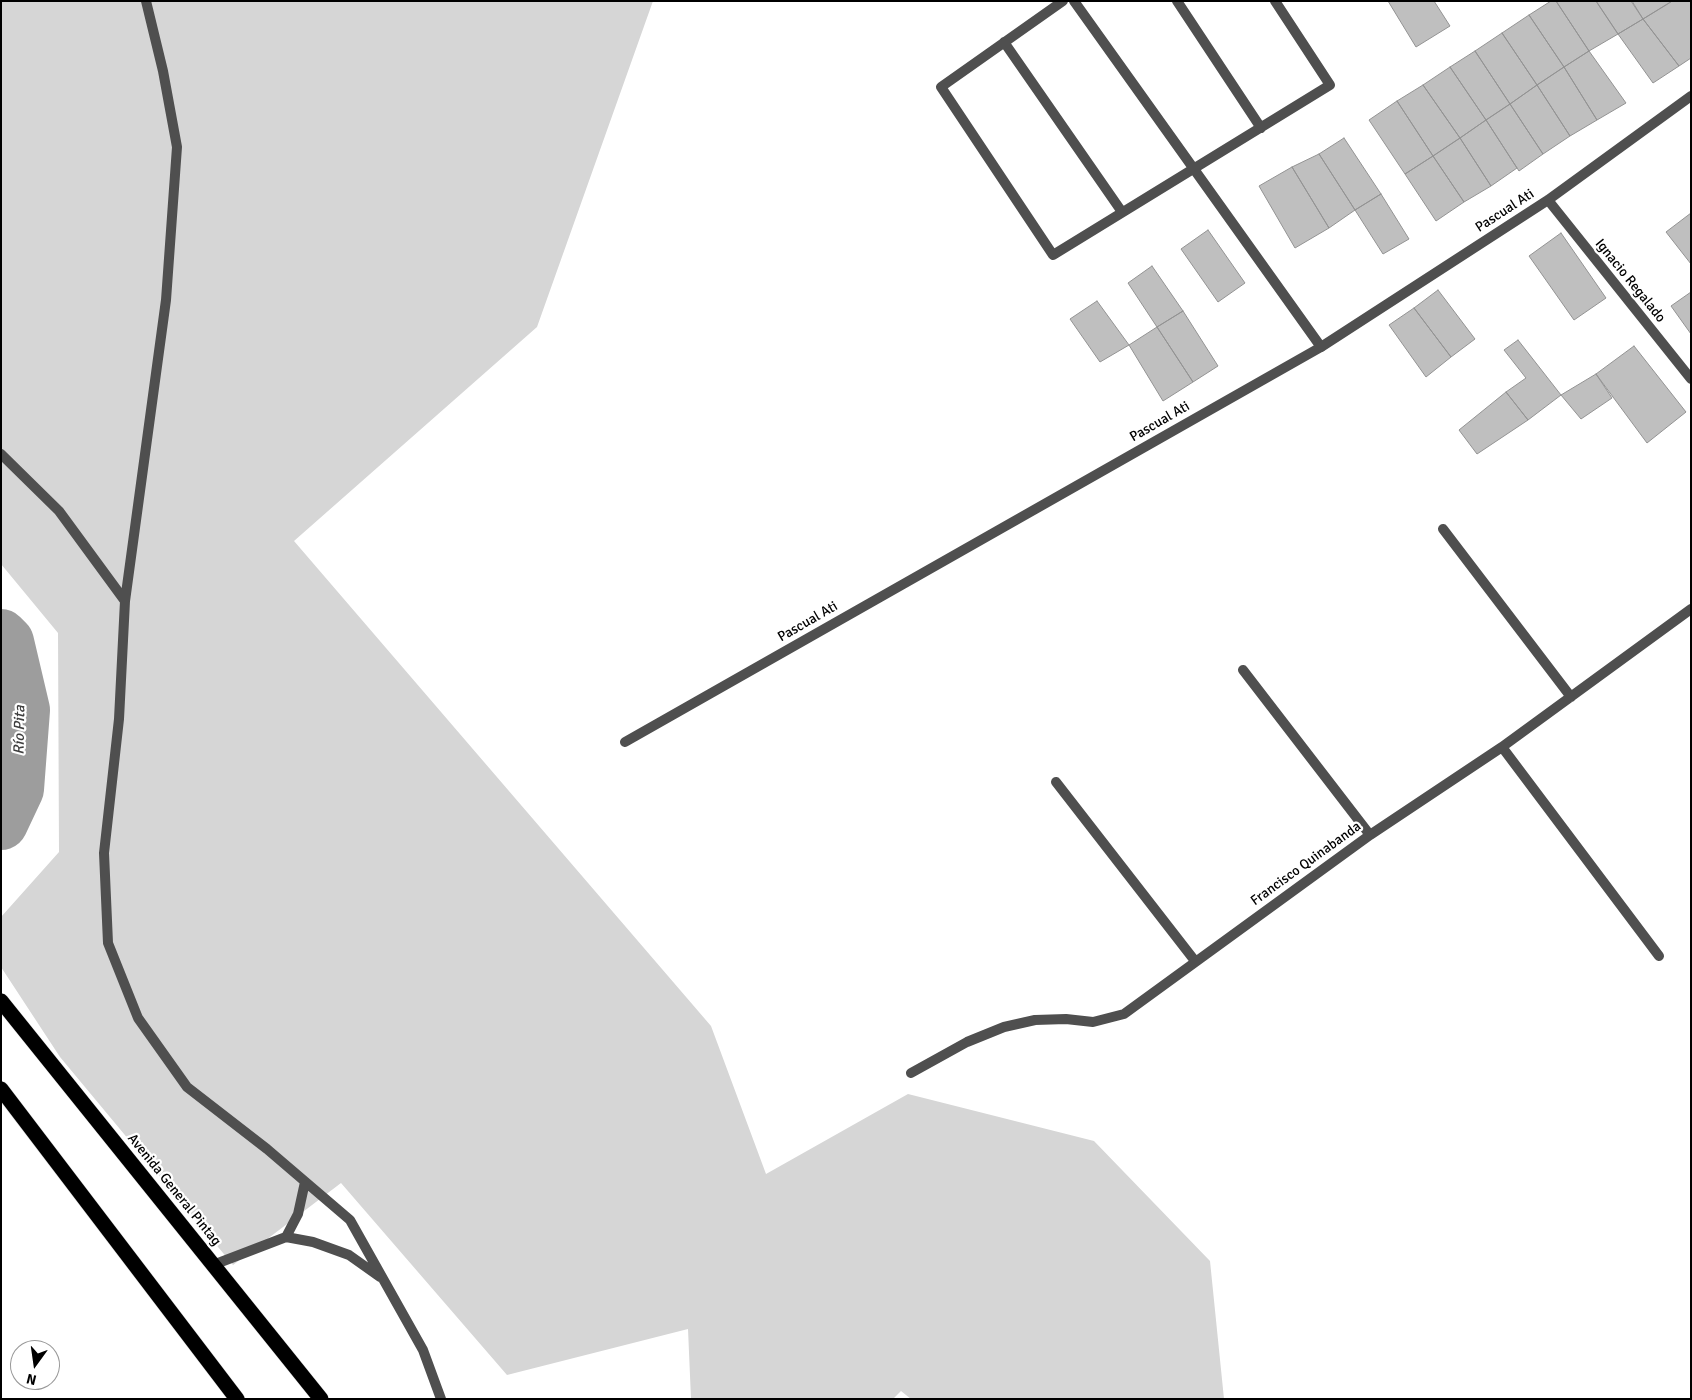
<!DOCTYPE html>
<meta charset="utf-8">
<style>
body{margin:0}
#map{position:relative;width:1692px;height:1400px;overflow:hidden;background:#fff;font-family:Signika,sans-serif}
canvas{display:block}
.frame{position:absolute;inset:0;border:2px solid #000;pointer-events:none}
.north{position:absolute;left:10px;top:1340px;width:50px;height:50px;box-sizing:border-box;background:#fff;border:1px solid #999;border-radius:50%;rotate:194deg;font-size:14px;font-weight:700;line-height:20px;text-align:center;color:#000}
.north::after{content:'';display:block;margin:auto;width:18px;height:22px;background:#000;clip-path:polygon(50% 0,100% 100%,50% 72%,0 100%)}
</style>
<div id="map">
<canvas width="1692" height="1400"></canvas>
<div class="frame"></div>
<div class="north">N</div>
</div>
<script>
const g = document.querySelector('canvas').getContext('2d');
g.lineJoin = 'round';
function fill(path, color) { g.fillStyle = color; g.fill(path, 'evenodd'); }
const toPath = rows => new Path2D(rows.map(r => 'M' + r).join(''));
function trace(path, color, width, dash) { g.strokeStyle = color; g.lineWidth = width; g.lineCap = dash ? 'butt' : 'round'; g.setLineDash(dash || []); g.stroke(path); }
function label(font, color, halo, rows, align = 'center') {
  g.font = font + ' Signika,sans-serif'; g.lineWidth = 4.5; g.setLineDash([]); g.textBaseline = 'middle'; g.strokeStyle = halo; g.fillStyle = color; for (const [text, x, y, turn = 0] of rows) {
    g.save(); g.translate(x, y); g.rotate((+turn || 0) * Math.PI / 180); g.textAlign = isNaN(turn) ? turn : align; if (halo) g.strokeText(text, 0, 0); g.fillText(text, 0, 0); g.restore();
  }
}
fill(toPath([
 [1,1,653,1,537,327,294,541,711,1026,766,1174,908,1094,1094,1141,1210,1261,1224,1399,911,1399,901,1391,893,1399,691,1399,688,1329,507,1375,341,1183,233,1265,60,1057,1,967,1,917,59,852,58,633,1,564]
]), '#d6d6d6');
trace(toPath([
 [1,636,7,642,23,710,17,789,1,823]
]), '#9d9d9d', 54);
const building = toPath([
 [1388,1,1434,1,1450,26,1416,47,1388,1],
 [1551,1,1556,1,1589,51,1564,67,1529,15,1551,1],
 [1556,1,1596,1,1618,34,1589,51,1556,1],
 [1596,1,1631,1,1643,19,1618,34,1596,1],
 [1632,1,1671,1,1671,2,1643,19,1632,1],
 [1672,1,1691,1,1691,58,1679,66,1643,19,1672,1],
 [1529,15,1564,67,1537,85,1502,33,1529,15],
 [1643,19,1679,66,1653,83,1618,34,1643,19],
 [1502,33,1537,85,1510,104,1475,51,1502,33],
 [1475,51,1510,104,1486,120,1450,67,1475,51],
 [1589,51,1626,103,1597,120,1564,67,1589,51],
 [1450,67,1486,120,1460,138,1423,85,1450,67],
 [1564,67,1597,120,1570,136,1537,85,1564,67],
 [1423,85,1460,138,1433,156,1397,101,1423,85],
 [1537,85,1570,136,1543,154,1510,104,1537,85],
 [1397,101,1433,156,1405,174,1369,120,1397,101],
 [1510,104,1543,154,1519,171,1486,120,1510,104],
 [1486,120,1517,168,1491,186,1460,138,1486,120],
 [1344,138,1381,194,1355,210,1319,154,1344,138],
 [1460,138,1491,186,1464,202,1433,156,1460,138],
 [1319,154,1355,210,1329,228,1292,167,1319,154],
 [1433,156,1464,202,1436,221,1405,174,1433,156],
 [1292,167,1329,228,1295,248,1259,186,1292,167],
 [1381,194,1409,239,1383,254,1355,210,1381,194],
 [1691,213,1691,264,1666,232,1691,213],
 [1208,230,1245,283,1218,302,1181,249,1208,230],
 [1561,233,1606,298,1574,320,1529,256,1561,233],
 [1152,266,1183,311,1157,327,1128,283,1152,266],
 [1438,290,1475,339,1451,357,1414,308,1438,290],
 [1691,292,1691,334,1671,306,1691,292],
 [1097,301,1129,345,1100,362,1070,319,1097,301],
 [1414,308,1451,357,1426,377,1389,325,1414,308],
 [1183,311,1218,366,1193,382,1157,327,1183,311],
 [1157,327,1193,382,1163,401,1129,345,1157,327],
 [1518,340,1561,395,1528,420,1506,392,1526,378,1504,350,1518,340],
 [1634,346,1686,412,1647,443,1596,374,1634,346],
 [1596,374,1612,398,1581,419,1561,395,1596,374],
 [1506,392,1528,420,1477,454,1459,430,1506,392]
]);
fill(building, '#bfbfbf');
trace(building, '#939393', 1);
const highway = toPath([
 [1,1001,321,1399],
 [1,1089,237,1399]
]);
trace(highway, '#dbdbdb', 16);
trace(toPath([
 [1063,1,941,87,1053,255,1330,85,1275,1],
 [1074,1,1321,347],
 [1177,1,1261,128],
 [1004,42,1122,212]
]), '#4f4f4f', 10);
trace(toPath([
 [146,1,163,71,177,147,166,300,125,601,119,719,104,853,108,943,138,1018,187,1087,267,1149,350,1220,423,1350,441,1399],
 [1548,200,1691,379],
 [1,454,59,511,125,601],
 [1443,529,1571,697],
 [1243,670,1370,835],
 [625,742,1321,347,1548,200,1691,96],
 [1502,747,1659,956],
 [1056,782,1195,961],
 [911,1073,967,1042,1004,1027,1035,1020,1066,1019,1093,1022,1124,1014,1370,835,1502,747,1691,609],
 [286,1237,298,1214,305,1182],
 [213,1265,286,1237,313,1242,349,1255,380,1277]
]), '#4f4f4f', 10);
trace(highway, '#000', 15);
label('14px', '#000', '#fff', [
 ["Pascual Ati",1505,211,-33],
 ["Ignacio Regalado",1630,281,51],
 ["Pascual Ati",1160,422,-30],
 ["Pascual Ati",808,622,-30],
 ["Francisco Quinabanda",1306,864,-36],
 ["Avenida General Pintag",174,1190,51]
]);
label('italic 15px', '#3e3e3e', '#fff', [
 ["Río Pita",20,730,-89]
]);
</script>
